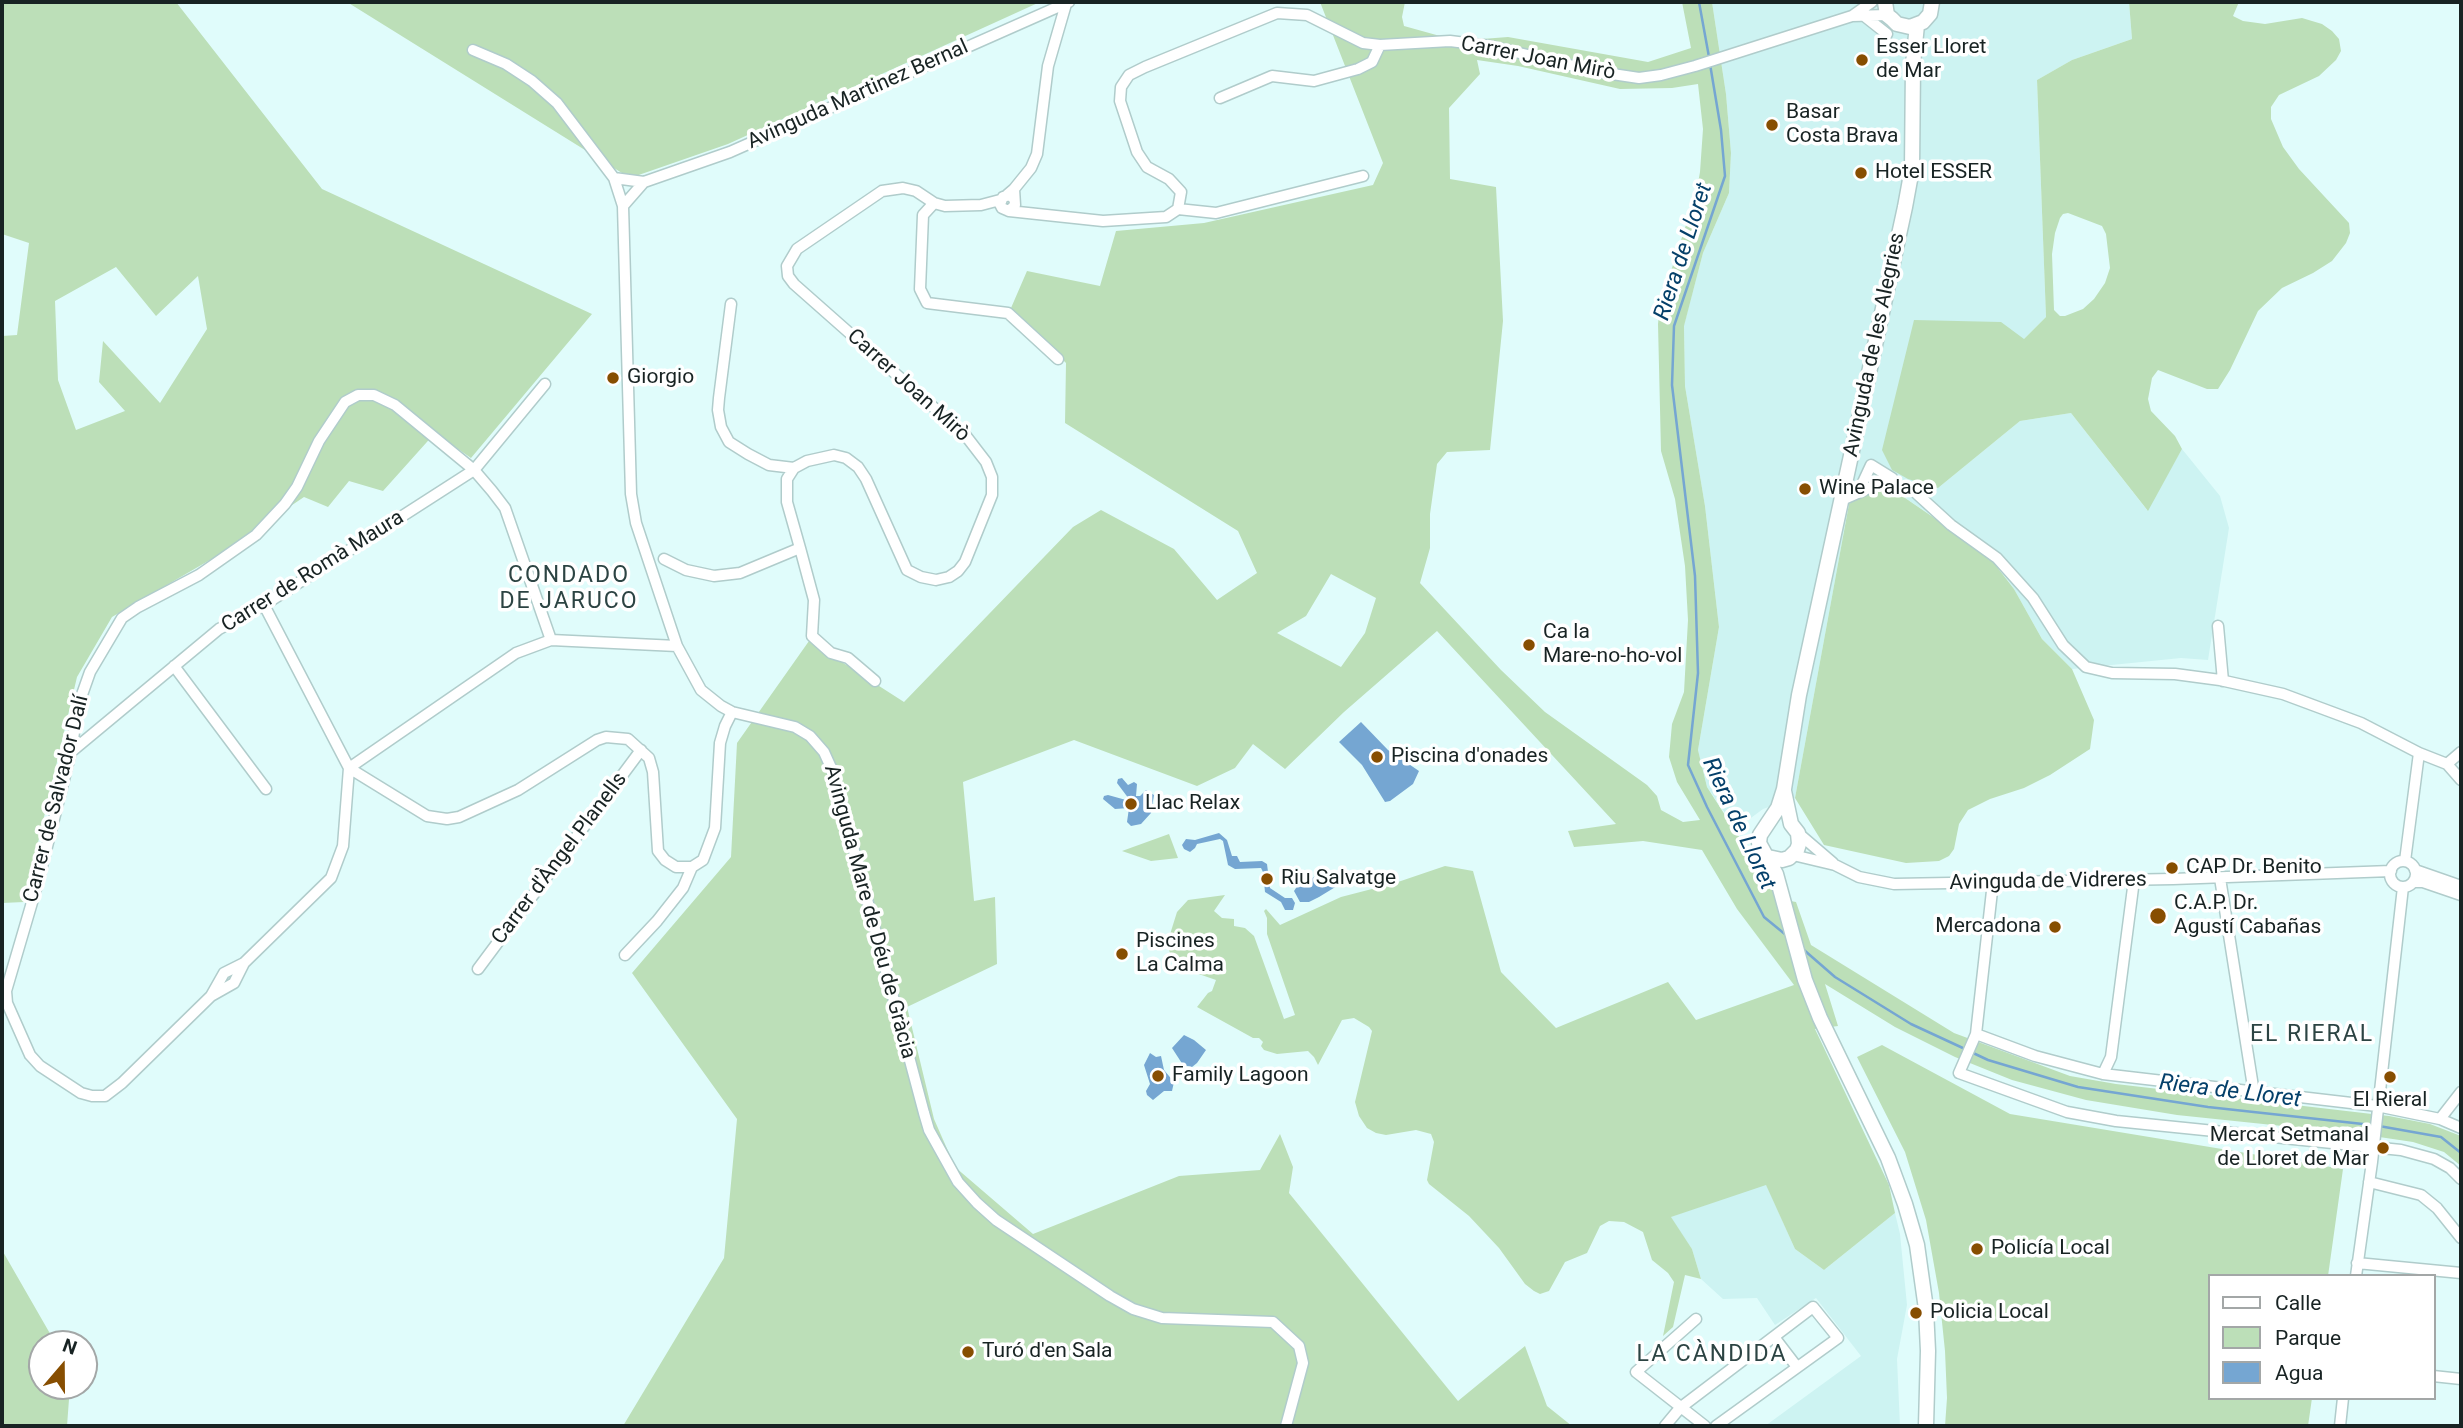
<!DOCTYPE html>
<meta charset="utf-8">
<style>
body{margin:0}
#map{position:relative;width:2463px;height:1428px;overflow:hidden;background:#e0fcfb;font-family:Roboto,sans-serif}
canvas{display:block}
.frame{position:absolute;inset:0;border:4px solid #182323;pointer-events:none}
.legend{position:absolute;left:2208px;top:1274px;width:228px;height:126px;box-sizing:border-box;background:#fff;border:2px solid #a3a7a7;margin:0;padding:9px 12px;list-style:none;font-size:21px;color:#182323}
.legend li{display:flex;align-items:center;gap:14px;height:35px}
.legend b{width:35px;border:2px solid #a3a7a7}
.north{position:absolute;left:28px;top:1330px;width:70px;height:70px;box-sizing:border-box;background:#fff;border:2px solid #a3a7a7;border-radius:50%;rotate:20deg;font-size:19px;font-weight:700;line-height:28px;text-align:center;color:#182323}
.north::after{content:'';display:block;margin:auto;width:24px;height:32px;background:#874e01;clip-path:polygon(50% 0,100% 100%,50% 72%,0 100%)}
</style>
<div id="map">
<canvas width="2463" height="1428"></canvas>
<div class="frame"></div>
<ul class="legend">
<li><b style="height:9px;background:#fff"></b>Calle</li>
<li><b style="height:19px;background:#bcdfb8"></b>Parque</li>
<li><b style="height:19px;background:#75a6d2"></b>Agua</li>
</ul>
<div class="north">N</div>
</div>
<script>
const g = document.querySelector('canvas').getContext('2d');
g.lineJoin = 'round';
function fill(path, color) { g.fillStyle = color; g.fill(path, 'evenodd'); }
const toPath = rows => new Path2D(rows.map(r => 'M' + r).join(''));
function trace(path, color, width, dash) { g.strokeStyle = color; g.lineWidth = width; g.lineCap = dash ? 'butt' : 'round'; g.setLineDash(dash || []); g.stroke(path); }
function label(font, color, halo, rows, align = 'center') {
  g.font = font + ' Roboto,sans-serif'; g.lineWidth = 7; g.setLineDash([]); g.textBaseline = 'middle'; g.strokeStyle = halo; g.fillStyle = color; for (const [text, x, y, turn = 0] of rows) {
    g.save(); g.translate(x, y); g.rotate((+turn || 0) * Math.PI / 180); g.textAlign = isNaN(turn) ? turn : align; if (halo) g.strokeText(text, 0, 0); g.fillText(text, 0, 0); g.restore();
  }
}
fill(toPath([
 [1712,2,2129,2,2132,39,2072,60,2037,80,2046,317,2024,339,1938,488,2020,421,2071,413,2147,510,2182,449,2220,496,2229,528,2208,660,2181,658,2072,669,2042,639,2014,589,1998,567,1966,539,1889,487,1849,504,1795,798,1763,809,1736,829,1707,787,1698,750,1719,627,1705,506,1685,386,1684,325,1703,253,1729,193,1731,153,1726,94],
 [1766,1184,1795,1249,1824,1270,1895,1213,1900,1234,1907,1305,1897,1359,1900,1426,1765,1426,1861,1356,1816,1298,1775,1325,1757,1298,1723,1299,1701,1279,1692,1249,1670,1217]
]), '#cdf3f2');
fill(toPath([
 [2,2,176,2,322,189,592,314,471,458,435,433,383,491,349,481,328,507,304,497,215,557,112,617,77,677,24,902,2,903,2,336,17,335,29,243,2,234],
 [116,267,156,316,198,276,207,329,160,403,103,341,99,382,125,411,76,430,58,380,55,301],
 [347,2,1040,2,728,144,630,178],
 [1320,2,1405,2,1402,17,1404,26,1440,36,1469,40,1508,37,1648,62,1691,48,1682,2,1712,2,1726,94,1731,153,1729,193,1703,253,1684,326,1685,386,1705,506,1719,627,1698,750,1707,787,1779,899,1796,902,1811,945,1954,1033,2070,1076,2116,1084,2389,1116,2430,1124,2461,1136,2461,1166,2444,1152,2413,1142,2359,1134,2177,1115,2086,1100,2012,1080,1955,1057,1895,1027,1825,984,1838,1026,1815,1029,1889,1185,1895,1213,1824,1270,1795,1249,1766,1185,1671,1217,1692,1249,1701,1279,1685,1275,1673,1327,1663,1336,1674,1282,1668,1273,1652,1260,1643,1232,1624,1222,1609,1221,1600,1226,1587,1253,1565,1262,1549,1291,1540,1294,1534,1291,1525,1284,1499,1248,1469,1216,1429,1184,1427,1180,1434,1142,1431,1134,1416,1130,1386,1135,1376,1133,1367,1128,1359,1116,1355,1102,1372,1031,1369,1027,1354,1018,1342,1020,1318,1065,1314,1057,1308,1051,1277,1054,1264,1050,1261,1046,1263,1042,1259,1038,1253,1038,1197,1007,1208,993,1212,991,1216,980,1190,971,1170,953,1167,944,1177,912,1188,900,1225,895,1214,911,1222,918,1234,919,1234,926,1245,928,1254,936,1284,1019,1295,1015,1267,934,1267,918,1264,911,1266,909,1280,925,1341,897,1395,883,1445,866,1473,871,1501,972,1556,1028,1668,982,1696,1020,1794,985,1737,909,1702,850,1643,841,1574,847,1568,831,1616,824,1437,631,1344,712,1285,769,1253,744,1235,768,1197,786,1074,740,963,782,974,901,995,897,997,964,907,1007,934,1119,955,1167,1033,1234,1179,1176,1260,1170,1280,1134,1293,1167,1289,1193,1458,1401,1525,1346,1547,1406,1572,1426,623,1426,724,1258,737,1119,632,973,731,857,737,743,809,641,904,702,1073,527,1101,510,1174,549,1217,600,1257,573,1238,531,1065,423,1066,363,1011,308,1027,271,1100,286,1116,231,1204,223,1373,185,1383,163],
 [1477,60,1518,66,1620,89,1672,88,1698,84,1703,129,1700,172,1696,194,1660,305,1658,324,1661,451,1675,499,1685,566,1688,620,1684,692,1672,724,1669,757,1677,782,1700,820,1683,822,1661,810,1657,796,1647,785,1545,712,1501,670,1420,583,1430,548,1430,514,1437,464,1447,452,1490,450,1503,321,1496,187,1450,179,1449,108,1480,74],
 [1331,574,1376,598,1365,633,1341,667,1277,633,1306,616],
 [2129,2,2239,2,2233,16,2243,21,2265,24,2302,18,2322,24,2332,31,2339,39,2341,51,2336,60,2319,76,2279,95,2271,107,2271,119,2283,147,2299,169,2349,223,2350,233,2346,243,2332,261,2313,273,2282,288,2258,311,2230,370,2218,389,2207,389,2158,370,2152,378,2148,399,2151,411,2175,436,2182,449,2148,511,2071,413,2020,421,1938,488,1908,479,1892,470,1882,450,1914,320,2001,322,2024,339,2046,317,2037,80,2072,60,2132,39],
 [2068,213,2102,226,2106,234,2110,268,2105,283,2094,299,2083,309,2065,316,2060,316,2054,310,2052,254,2055,233,2060,218,2063,214],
 [1889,487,1987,554,2014,589,2042,639,2072,669,2094,720,2090,749,2050,775,2024,788,1990,799,1968,810,1959,824,1954,849,1949,856,1939,861,1906,863,1824,845,1795,798,1849,504,1874,489],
 [1169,834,1178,858,1151,861,1122,851],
 [1882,1045,2010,1114,2343,1169,2328,1276,2209,1276,2209,1398,2312,1398,2308,1426,1945,1426,1947,1398,1945,1351,1939,1293,1926,1220,1905,1152,1857,1057],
 [2,1250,56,1344,42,1344,42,1386,70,1386,67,1426,2,1426]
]), '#bcdfb8');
fill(toPath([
 [1361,722,1388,750,1419,771,1413,784,1390,801,1385,802,1362,765,1339,742],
 [1122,778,1128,785,1134,782,1137,784,1136,796,1140,796,1146,790,1154,795,1151,813,1141,824,1131,826,1127,822,1129,808,1115,809,1103,799,1104,796,1108,795,1126,800,1129,799,1117,783,1118,779],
 [1219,833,1227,840,1232,856,1237,856,1240,862,1262,861,1267,864,1270,888,1285,898,1292,898,1295,903,1293,910,1285,910,1281,902,1265,892,1263,872,1261,868,1235,869,1228,865,1223,841,1220,839,1197,844,1195,848,1190,852,1184,849,1182,845,1186,839,1195,840],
 [1316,876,1336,876,1340,882,1337,886,1319,897,1309,902,1300,902,1294,891,1298,885],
 [1184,1035,1194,1040,1206,1050,1197,1063,1192,1067,1183,1065,1172,1048],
 [1150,1053,1156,1057,1161,1056,1164,1070,1174,1082,1172,1091,1164,1091,1153,1100,1147,1095,1146,1091,1150,1084,1144,1065]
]), '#75a6d2');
trace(toPath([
 [1699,2,1709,57],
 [1710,64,1721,130,1725,176,1674,326,1672,385,1695,576,1698,673,1688,765,1707,807,1764,917,1786,935],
 [1804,950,1835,977,1911,1024,1965,1049],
 [1971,1052,1988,1060,2078,1087,2208,1107,2372,1125],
 [2379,1126,2441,1137,2461,1153]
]), '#75a6d2', 2.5);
const minor = toPath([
 [1863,15,1887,34],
 [1852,16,1872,2],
 [473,50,506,64,532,81,557,103,614,178,623,206,631,494,636,523,677,646,701,690,721,706,732,712,795,727,810,736,824,752,833,772,924,1113,929,1130,958,1182,977,1203,996,1220,1110,1296,1133,1309,1162,1318,1273,1322,1299,1346,1303,1363,1286,1426],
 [1220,98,1272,76,1314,81,1358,69,1372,62,1380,45],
 [614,178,644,182,623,206],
 [644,182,730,152,1069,2],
 [1014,189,1031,168,1037,154,1048,66,1066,4],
 [1007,195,1014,189,1015,205,1009,211,1002,208,1000,204,1003,197,1010,195,1014,199],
 [934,203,923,215,920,289,927,303,1008,313,1058,359],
 [1178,209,1216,213,1363,176],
 [1009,211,1103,221,1166,217,1178,209,1181,192,1169,179,1147,167,1137,152,1120,101,1121,87,1129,75,1145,67,1277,13,1307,15,1363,43,1380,45,1450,41,1490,46,1599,72,1639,78,1661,75,1695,66,1852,16,1887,15],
 [731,304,719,398,718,410,721,427,729,442,748,454,769,465,794,468],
 [1858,493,1871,465,1892,478],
 [1917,494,1951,525,1997,558,2033,598,2063,645,2086,667,2112,673,2175,674,2220,680,2283,694,2361,723,2419,753,2447,764,2461,780],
 [1842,500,1892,478],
 [800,548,814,600,812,636,831,653,848,658,875,681],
 [664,559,686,570,714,576,740,573,800,548,787,502,787,479,794,468,807,461,834,455,846,458,858,467,866,479,907,570,921,577,936,580,949,577,958,571,965,562,992,495,992,477,986,462,966,436,794,284,788,276,787,266,797,249,882,191,903,188,916,191,934,203,945,206,981,205,1000,200],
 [264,605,349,768],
 [2218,626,2223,681],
 [174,666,266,789],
 [71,752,219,629,264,605,474,470,545,384],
 [2447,764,2461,752],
 [349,768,343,846,331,878,244,963,224,973,211,996,122,1083,105,1096,92,1096,81,1093,40,1066,30,1055,7,1003,6,991,38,882,71,752,78,706,90,672,122,618,138,607,199,575,256,535,285,504,297,487,319,441,345,402,358,395,374,395,395,405,474,470,492,491,505,508,551,640],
 [349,768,427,816,447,819,459,817,518,790,597,740,606,737,628,739,649,758,653,772,658,851,665,860,676,867,692,867,703,860,715,828,720,743,725,726,732,712],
 [349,768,516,653,551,640,677,646],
 [1798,833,1833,863],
 [1793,855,1835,865,1859,877,1894,884,2173,879,2391,871],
 [2405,861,2419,753],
 '2390 874a13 13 0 1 1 26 0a13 13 0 1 1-26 0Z',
 [2415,870,2461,886],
 [2220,878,2254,1093],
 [1993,882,1976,1034,1959,1073,2067,1112,2116,1121,2401,1150,2434,1159,2450,1168,2461,1179],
 [2413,882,2423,882,2461,895],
 [625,955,657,921,683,888,692,867],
 [478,969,641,750],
 [211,996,234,983,244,963],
 [1976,1034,2035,1056,2103,1074,2377,1106,2440,1119,2461,1128],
 [2103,1074,2111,1057,2134,880],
 [2440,1119,2461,1092],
 [2369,1182,2421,1195,2437,1208,2461,1238],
 [2357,1263,2461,1273],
 [2356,1276,2372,1162,2403,887],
 [1696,1319,1636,1372,1705,1426],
 [1774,1337,1797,1367],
 [2433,1376,2461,1379],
 [1665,1426,1680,1408,1813,1307,1838,1338,1716,1426],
 [2340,1426,2343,1398]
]);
const major = toPath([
 [1885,2,1887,15,1892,19,1897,24,1910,27,1923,22,1930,14,1932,2],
 [1917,25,1913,64,1912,169,1905,207,1799,695,1784,789,1778,808,1760,835,1759,843,1776,874,1805,980,1820,1018,1888,1158,1905,1204,1917,1245,1926,1309,1928,1351,1926,1426],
 [1768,857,1782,860,1789,858,1797,850,1799,844,1798,833,1791,824,1784,791]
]);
trace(minor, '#b0cccb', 13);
trace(major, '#b0cccb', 17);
trace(minor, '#fff', 10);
trace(major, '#fff', 14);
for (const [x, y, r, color] of [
 [1862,60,7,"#874e01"],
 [1772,125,7,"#874e01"],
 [1861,173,7,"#874e01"],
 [613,378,7,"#874e01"],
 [1805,489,7,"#874e01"],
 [1529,645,7,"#874e01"],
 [1377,757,7,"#874e01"],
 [1131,804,7,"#874e01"],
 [2172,868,7,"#874e01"],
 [1267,879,7,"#874e01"],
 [2158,916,9,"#874e01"],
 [2055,927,7,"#874e01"],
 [1122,954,7,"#874e01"],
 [1158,1076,7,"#874e01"],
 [2390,1077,7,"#874e01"],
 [2383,1148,7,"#874e01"],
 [1977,1249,7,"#874e01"],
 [1916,1313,7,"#874e01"],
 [968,1352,7,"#874e01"]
]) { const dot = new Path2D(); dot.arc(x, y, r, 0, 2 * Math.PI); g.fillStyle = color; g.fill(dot); trace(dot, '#fff', 2.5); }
label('21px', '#182323', '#fff', [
 ["Esser Lloret",1876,48],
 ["de Mar",1876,72],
 ["Basar",1786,113],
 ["Costa Brava",1786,137],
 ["Hotel ESSER",1875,173],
 ["Giorgio",627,378],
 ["Wine Palace",1819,489],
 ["Ca la",1543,633],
 ["Mare-no-ho-vol",1543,657],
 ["Piscina d'onades",1391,757],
 ["Llac Relax",1145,804],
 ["CAP Dr. Benito",2186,868],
 ["Riu Salvatge",1281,879],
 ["C.A.P. Dr.",2174,904],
 ["Agustí Cabañas",2174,928],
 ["Mercadona",2041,927,"right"],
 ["Piscines",1136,942],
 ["La Calma",1136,966],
 ["Family Lagoon",1172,1076],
 ["El Rieral",2390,1101,"center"],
 ["Mercat Setmanal",2369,1136,"right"],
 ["de Lloret de Mar",2369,1160,"right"],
 ["Policía Local",1991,1249],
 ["Policia Local",1930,1313],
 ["Turó d'en Sala",982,1352]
], 'left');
label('21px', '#182323', '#fff', [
 ["Carrer Joan Mirò",1538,59,11],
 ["Avinguda Martinez Bernal",858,95,-24],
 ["Avinguda de les Alegries",1875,345,-78],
 ["Carrer Joan Mirò",908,386,42],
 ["Carrer de Romà Maura",313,572,-32],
 ["Carrer de Salvador Dalí",57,799,-76],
 ["Carrer d'Àngel Planells",560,859,-53],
 ["Avinguda de Vidreres",2048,882,-1],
 ["Avinguda Mare de Déu de Gràcia",869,912,75]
]);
label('italic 23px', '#05406a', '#fff', [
 ["Riera de Lloret",1684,252,-72],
 ["Riera de Lloret",1738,824,65],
 ["Riera de Lloret",2230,1092,7]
]);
g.letterSpacing = '2px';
label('23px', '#2c4443', '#fff', [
 ["CONDADO",569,576],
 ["DE JARUCO",569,602],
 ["EL RIERAL",2312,1035],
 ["LA CÀNDIDA",1712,1355]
]);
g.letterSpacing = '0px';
</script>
